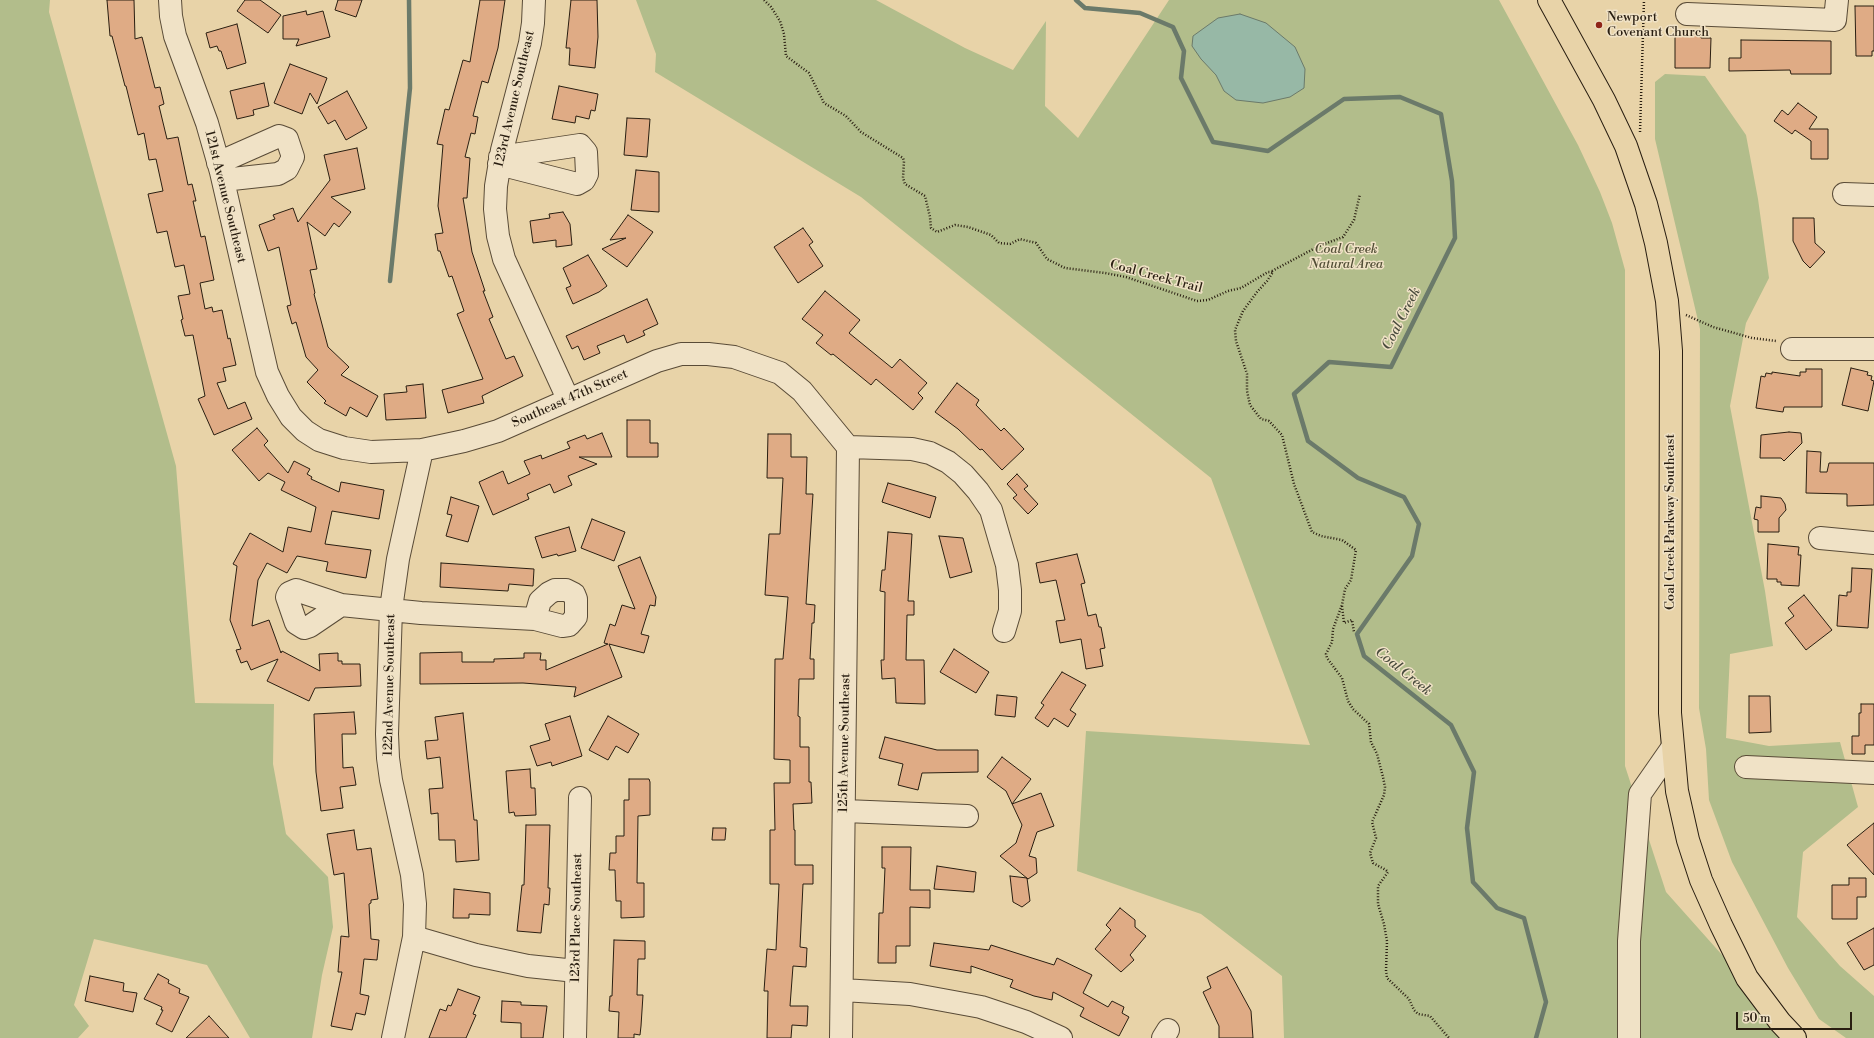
<!DOCTYPE html>
<style>
body{margin:0}
#map{position:relative;width:1874px;height:1038px;overflow:hidden;background:#e8d3a8;font-family:"Libre Bodoni",serif}
canvas{display:block}
.scale{position:absolute;left:1736px;top:1012px;width:116px;height:18px;box-sizing:border-box;border:2px solid #291e11;border-top:0;padding-left:5px;font-size:12px;line-height:14px;white-space:nowrap;color:#291e11;-webkit-text-stroke:3px #f0e2c6;paint-order:stroke}
</style>
<div id="map">
<canvas width="1874" height="1038"></canvas>
<div class="scale">50 m</div>
</div>
<script>
const g = document.querySelector('canvas').getContext('2d');
g.lineJoin = 'round';
function fill(path, color) { g.fillStyle = color; g.fill(path, 'evenodd'); }
const toPath = rows => new Path2D(rows.map(r => 'M' + r).join(''));
function trace(path, color, width, dash) { g.strokeStyle = color; g.lineWidth = width; g.lineCap = dash ? 'butt' : 'round'; g.setLineDash(dash || []); g.stroke(path); }
function label(font, color, halo, rows, align = 'center') {
  g.font = font + ' "Libre Bodoni",serif'; g.lineWidth = 3; g.setLineDash([]); g.textBaseline = 'middle'; g.strokeStyle = halo; g.fillStyle = color; for (const [text, x, y, turn = 0] of rows) {
    g.save(); g.translate(x, y); g.rotate((+turn || 0) * Math.PI / 180); g.textAlign = isNaN(turn) ? turn : align; if (halo) g.strokeText(text, 0, 0); g.fillText(text, 0, 0); g.restore();
  }
}
fill(toPath([
 [0,0,50,0,49,12,176,466,195,703,274,704,273,764,286,834,328,877,333,927,322,975,312,1038,250,1038,207,965,94,939,74,1005,89,1026,78,1038,0,1038],
 [636,0,876,0,965,48,1013,70,1046,21,1045,106,1078,138,1169,0,1499,0,1578,145,1600,192,1612,223,1625,270,1625,766,1666,892,1796,1038,1284,1038,1282,976,1201,914,1077,871,1086,731,1310,745,1211,478,861,197,655,72,656,54],
 [1665,74,1705,76,1746,135,1758,199,1769,278,1746,323,1730,406,1765,591,1773,646,1730,654,1726,738,1769,746,1840,742,1858,807,1803,852,1797,917,1840,966,1874,996,1874,1038,1846,1038,1819,1019,1788,968,1732,862,1709,800,1706,749,1699,708,1700,329,1655,139,1655,82]
]), '#b2bd8b');
const water = toPath([
 [1240,14,1266,23,1295,47,1305,69,1304,88,1290,97,1263,103,1236,100,1224,91,1216,75,1201,59,1192,46,1193,36,1218,18,1240,14]
]);
fill(water, '#97b8a6');
trace(water, '#6b7a6a', 1);
trace(toPath([
 [1076,0,1085,8,1140,13,1173,27,1184,51,1181,78,1213,142,1268,151,1344,99,1400,97,1441,114,1452,181,1455,238,1391,367,1329,362,1294,394,1308,441,1358,478,1404,497,1419,524,1412,556,1357,634,1364,656,1451,725,1474,772,1467,828,1473,882,1497,908,1524,918,1546,1002,1536,1038],
 [390,281,410,88,409,0]
]), '#6b7a6a', 4.5);
const building = toPath([
 [107,0,134,0,135,39,142,37,155,88,160,87,164,104,159,106,167,139,178,137,188,185,192,184,196,201,193,201,201,237,205,236,214,280,200,283,205,309,212,307,213,312,222,310,228,339,230,338,236,365,223,368,226,381,217,383,228,409,245,402,252,419,214,435,198,399,205,396,193,335,185,336,181,320,183,319,178,296,190,294,184,265,175,267,167,231,157,233,148,194,163,191,156,159,149,160,144,133,138,135,126,86,125,86,112,36,110,36,107,0],
 [245,0,260,0,281,15,268,33,237,11,245,0],
 [338,0,362,0,356,17,335,10,338,0],
 [480,0,505,0,498,48,488,83,482,81,473,116,478,117,475,134,471,133,465,157,470,158,467,198,463,198,472,252,485,291,483,291,493,317,489,319,506,359,514,356,523,376,482,396,484,403,448,413,442,390,483,379,457,314,464,311,452,276,449,277,440,251,438,251,435,234,443,233,438,206,443,145,437,144,445,109,449,110,463,60,470,62,480,0],
 [571,0,597,0,598,37,595,68,569,65,570,48,566,48,571,0],
 [1855,6,1874,6,1874,51,1872,51,1872,56,1856,56,1855,6],
 [306,11,307,15,323,11,330,37,296,46,299,39,283,39,283,16,306,11],
 [237,24,246,63,227,69,221,51,219,51,217,46,210,48,206,33,237,24],
 [1675,34,1702,34,1701,38,1711,38,1710,68,1675,68,1675,34],
 [1741,40,1831,41,1831,74,1791,74,1790,70,1729,71,1729,58,1741,58,1741,40],
 [290,64,327,78,317,104,310,93,302,114,274,103,290,64],
 [264,83,269,106,253,110,254,115,237,119,230,91,264,83],
 [559,86,598,94,595,111,591,110,589,119,576,116,575,123,552,119,559,86],
 [347,91,367,128,346,140,335,120,328,124,318,107,347,91],
 [1798,103,1817,117,1809,129,1828,129,1828,159,1811,159,1811,141,1795,130,1792,134,1774,121,1782,110,1788,115,1798,103],
 [627,118,650,119,647,157,624,155,627,118],
 [357,148,365,189,331,197,351,212,339,227,334,223,325,236,307,222,317,269,310,270,315,293,314,294,328,347,349,367,341,375,378,396,367,417,350,407,346,416,324,403,326,401,307,382,318,370,306,357,296,322,292,324,287,306,291,305,279,247,268,251,259,225,275,219,273,215,293,208,298,222,330,180,324,155,357,148],
 [636,170,659,172,659,212,631,210,636,170],
 [563,212,570,224,572,245,556,247,556,240,533,243,530,221,550,218,549,214,563,212],
 [628,215,653,232,627,267,602,249,626,238,610,240,628,215],
 [1793,218,1814,218,1815,243,1825,252,1810,268,1803,261,1793,241,1793,218],
 [803,228,813,242,809,245,823,266,798,283,774,247,803,228],
 [588,255,607,286,599,292,573,304,566,288,571,286,563,268,588,255],
 [825,291,860,320,849,333,892,368,900,359,927,383,918,393,923,398,913,410,876,379,871,385,833,354,831,355,816,343,823,335,802,319,825,291],
 [647,299,658,324,643,331,645,335,627,343,624,335,597,346,600,353,584,360,578,346,572,349,566,336,647,299],
 [1851,368,1868,372,1867,375,1872,376,1871,380,1874,381,1868,411,1842,405,1851,368],
 [1806,369,1822,369,1822,407,1784,407,1783,412,1756,408,1761,376,1765,377,1766,373,1772,374,1772,372,1800,376,1800,372,1806,372,1806,369],
 [957,383,979,400,976,405,1001,431,1004,428,1024,449,1002,470,982,449,980,450,958,429,935,412,957,383],
 [423,384,426,418,386,420,384,394,407,392,406,386,423,384],
 [627,420,650,420,650,443,658,443,658,457,627,457,627,420],
 [257,428,268,441,264,445,288,473,294,461,310,469,307,474,312,477,311,479,339,492,341,482,384,490,379,519,332,511,325,544,371,550,366,578,326,571,328,562,297,556,287,573,267,563,258,580,252,626,269,620,281,653,282,651,320,671,319,654,338,653,338,661,342,661,342,664,360,664,361,686,315,688,309,701,267,681,278,659,251,670,247,661,241,663,236,650,241,649,230,620,237,566,233,564,250,533,283,552,288,527,311,532,316,507,281,490,285,482,268,473,259,481,232,450,257,428],
 [1789,432,1801,433,1802,443,1784,461,1781,458,1760,458,1761,435,1789,432],
 [602,433,612,457,579,457,597,464,568,476,572,485,554,493,550,484,527,494,529,499,493,515,479,482,503,471,508,484,530,474,524,461,541,455,542,459,570,448,567,442,585,435,587,439,602,433],
 [768,434,791,434,791,457,807,457,806,494,813,494,806,604,815,605,814,623,812,623,810,659,814,659,814,679,799,679,798,716,800,717,800,747,809,747,809,782,811,782,812,803,793,804,794,830,795,830,795,865,813,865,813,884,803,884,800,947,807,948,806,967,793,966,790,1006,808,1006,807,1026,792,1025,791,1038,767,1038,768,991,764,991,767,949,776,950,779,884,770,884,770,830,775,830,774,783,790,783,790,760,774,759,775,659,783,659,788,597,765,595,769,534,780,534,783,478,767,478,768,434],
 [1807,451,1821,452,1820,472,1827,472,1829,463,1874,463,1874,505,1847,506,1847,494,1806,493,1807,451],
 [1017,474,1028,486,1024,489,1038,504,1028,514,1013,498,1017,495,1007,484,1017,474],
 [888,483,936,497,930,518,882,502,888,483],
 [1761,496,1781,498,1785,504,1786,510,1779,518,1779,532,1758,532,1758,520,1754,519,1756,507,1761,508,1761,496],
 [451,497,479,506,468,542,446,536,452,515,447,514,451,497],
 [592,519,625,532,614,561,581,548,592,519],
 [569,527,576,551,558,556,557,554,542,558,535,537,569,527],
 [888,532,912,534,908,601,914,601,914,615,907,615,906,660,924,660,925,704,896,703,895,678,882,679,881,660,884,660,885,592,880,591,882,570,885,570,888,532],
 [939,536,963,538,972,572,950,578,939,536],
 [1768,544,1799,547,1798,555,1801,555,1799,586,1781,585,1781,582,1777,582,1777,579,1767,579,1768,544],
 [1077,554,1085,583,1081,584,1088,616,1096,614,1099,627,1101,627,1105,648,1100,649,1103,666,1086,669,1081,639,1060,643,1056,621,1065,620,1056,580,1040,583,1036,563,1077,554],
 [640,557,656,597,655,606,650,605,641,634,649,636,644,653,609,644,622,677,574,697,576,687,523,683,420,684,420,653,462,652,462,662,494,662,494,659,524,658,524,653,541,653,540,660,546,660,546,670,608,644,604,643,610,624,615,626,622,605,635,609,618,566,640,557],
 [441,563,534,569,533,586,509,584,508,591,440,587,441,563],
 [1852,568,1872,569,1868,628,1837,626,1839,595,1847,596,1847,592,1851,592,1852,568],
 [1804,595,1832,630,1806,650,1785,623,1794,616,1788,608,1804,595],
 [954,649,989,672,976,693,940,672,954,649],
 [1062,672,1086,685,1070,710,1076,714,1068,727,1054,718,1048,727,1035,718,1044,705,1041,703,1062,672],
 [997,695,1017,697,1015,717,995,715,997,695],
 [1749,696,1770,696,1771,732,1749,733,1749,696],
 [1861,704,1874,704,1874,745,1865,745,1865,754,1852,754,1852,736,1859,736,1859,713,1861,713,1861,704],
 [354,712,356,734,342,734,343,768,353,767,356,785,340,787,343,808,321,811,316,772,314,714,354,712],
 [463,713,474,820,477,820,479,860,456,862,455,840,439,840,438,813,431,814,429,789,443,788,440,757,427,759,425,741,438,740,435,717,463,713],
 [570,716,582,756,552,766,551,762,537,766,530,746,550,740,545,724,570,716],
 [608,716,639,734,628,753,616,746,608,760,589,750,608,716],
 [885,737,937,750,978,750,978,772,922,773,918,790,898,785,903,764,879,758,885,737],
 [1002,757,1031,779,1012,804,1041,793,1054,826,1037,832,1029,856,1036,858,1037,873,1028,879,1000,856,1016,843,1022,825,1006,791,987,777,1002,757],
 [530,769,531,788,535,788,536,815,515,816,514,812,509,813,506,771,530,769],
 [629,779,649,779,650,782,650,815,638,816,637,883,644,883,644,917,621,918,621,901,616,901,615,870,609,870,610,853,616,853,616,836,624,836,624,800,629,800,629,779],
 [1874,823,1874,875,1847,845,1874,823],
 [526,825,550,825,548,888,550,888,549,905,544,904,541,933,517,931,522,885,524,885,526,825],
 [713,828,726,828,725,840,712,840,713,828],
 [354,830,357,850,371,848,378,899,371,900,371,903,369,904,371,939,379,940,377,960,364,959,360,994,369,996,365,1015,356,1013,352,1030,331,1026,342,972,338,972,341,936,349,937,344,873,334,875,327,834,354,830],
 [882,847,911,847,910,890,930,890,930,908,910,907,910,946,896,946,896,963,878,963,879,913,883,913,885,868,882,868,882,847],
 [937,866,976,872,974,892,934,889,937,866],
 [1010,876,1027,878,1030,901,1022,907,1013,902,1010,876],
 [1849,878,1866,878,1866,897,1857,897,1857,919,1832,919,1832,885,1849,885,1849,878],
 [454,889,490,893,490,915,469,914,469,918,453,918,454,889],
 [1120,908,1135,920,1135,927,1146,936,1130,955,1134,960,1121,972,1095,949,1111,930,1106,925,1120,908],
 [1874,928,1874,965,1864,970,1847,943,1874,928],
 [614,940,645,941,645,959,638,959,637,995,643,995,641,1026,640,1035,634,1034,634,1038,618,1038,619,1012,609,1011,610,996,612,996,614,940],
 [934,943,989,950,991,945,1054,965,1057,958,1092,975,1083,993,1108,1007,1112,1001,1124,1007,1122,1013,1129,1017,1119,1036,1080,1016,1084,1008,1053,992,1052,1000,1034,996,1010,987,1013,980,971,966,971,973,930,966,934,943],
 [1227,967,1251,1011,1253,1038,1219,1038,1219,1026,1203,992,1211,988,1207,977,1227,967],
 [158,974,169,980,168,983,180,989,179,993,189,997,172,1032,156,1024,163,1010,161,1010,162,1007,144,999,158,974],
 [90,976,124,983,123,991,137,993,133,1012,85,1001,90,976],
 [458,989,480,997,473,1014,476,1015,466,1038,429,1038,440,1009,446,1011,448,1005,451,1006,458,989],
 [502,1001,521,1002,521,1005,547,1006,543,1038,521,1038,521,1023,501,1022,502,1001],
 [209,1016,229,1038,186,1038,209,1016]
]);
fill(building, '#dfab85');
trace(building, '#291e11', 1);
const minor = toPath([
 [170,0,171,16,175,36,207,123,221,172,267,372,278,396,291,417,305,431,319,440,344,448,371,452,422,450,464,441,498,431,657,361,681,354,708,354,734,357,780,373,802,391,848,447],
 [534,0,533,23,530,43,502,150,496,186,495,209,498,236,504,259,568,399],
 [1687,14,1835,20,1837,0],
 [218,163,279,136,287,139,293,157,287,169,278,174,223,180],
 [499,164,577,184,584,180,587,174,586,152,580,145,500,157],
 [1844,194,1874,195],
 [1792,349,1874,349],
 [848,447,912,449,930,453,948,462,963,474,978,491,991,510,1007,565,1010,590,1010,611,1004,631],
 [1820,538,1874,543],
 [341,605,310,626,304,628,296,623,287,597,289,593,296,590,341,605,421,613,535,619,540,601,549,593,555,590,566,590,574,594,576,599,576,617,569,625,562,626,535,619],
 [1746,767,1874,773],
 [845,811,967,816],
 [414,937,476,955,528,966,576,971],
 [842,990,910,994,981,1007,1026,1022,1061,1038],
 [393,1038,414,937,415,904,412,875,391,780,388,758,387,734,391,609,398,559,422,450],
 [575,1038,580,798],
 [841,1038,848,447],
 [1163,1038,1168,1030],
 [1629,1038,1629,941,1640,794,1672,748]
]);
const major = toPath([
 [1549,0,1604,100,1626,146,1646,204,1656,243,1667,301,1671,351,1670,713,1677,791,1688,840,1701,880,1721,925,1747,978,1780,1022,1795,1038]
]);
trace(minor, '#594b37', 24);
trace(major, '#291e11', 24);
trace(toPath([
 [764,0,771,7,780,21,784,34,786,56,809,73,824,103,846,116,861,132,903,158,904,161,903,178,905,184,925,196,930,217,931,228,937,232,955,225,968,227,991,235,999,243,1010,244,1020,239,1036,243,1047,259,1065,268,1105,273,1126,277,1197,301,1208,300,1228,291,1241,288,1268,272,1273,272,1267,281,1257,292,1243,311,1235,330,1236,341,1247,374,1247,391,1250,405,1261,419,1269,421,1282,435,1294,484,1312,532,1321,536,1342,540,1356,550,1351,580,1345,589,1342,605,1333,629,1332,642,1326,654,1327,658,1342,678,1348,701,1353,709,1369,724,1371,742,1377,754,1383,777,1385,787,1384,795,1372,822,1376,838,1370,853,1373,863,1386,870,1388,872,1378,886,1378,904,1384,924,1387,941,1386,971,1387,978,1409,999,1414,1010,1418,1014,1430,1016,1449,1038],
 [1640,132,1644,0],
 [1272,271,1319,246,1343,237,1354,220,1360,194],
 [1686,315,1713,327,1752,338,1776,341],
 [1342,606,1344,623,1352,620,1354,632]
]), '#291e11', 2.5, [1, 2]);
trace(minor, '#f0e2c6', 22);
trace(major, '#e8d3a8', 22);
for (const [x, y, r, color] of [
 [1599,25,4,"#8f2418"]
]) { const dot = new Path2D(); dot.arc(x, y, r, 0, 2 * Math.PI); g.fillStyle = color; g.fill(dot); trace(dot, '#f0e2c6', 1.5); }
label('13px', '#291e11', '#f0e2c6', [
 ["Newport",1607,18],
 ["Covenant Church",1607,33]
], 'left');
label('13px', '#291e11', '#f0e2c6', [
 ["123rd Avenue Southeast",515,99,-77],
 ["121st Avenue Southeast",225,197,76],
 ["Coal Creek Trail",1156,277,15],
 ["Southeast 47th Street",570,399,-24],
 ["Coal Creek Parkway Southeast",1671,522,-90],
 ["122nd Avenue Southeast",390,685,-89],
 ["125th Avenue Southeast",845,743,-89],
 ["123rd Place Southeast",577,918,-89]
]);
label('italic 13px', '#524e36', '#f0e2c6', [
 ["Coal Creek",1346,250],
 ["Natural Area",1346,265]
]);
label('italic 14px', '#4a4c3e', '#f0e2c6', [
 ["Coal Creek",1402,319,-63],
 ["Coal Creek",1403,672,39]
]);
</script>
